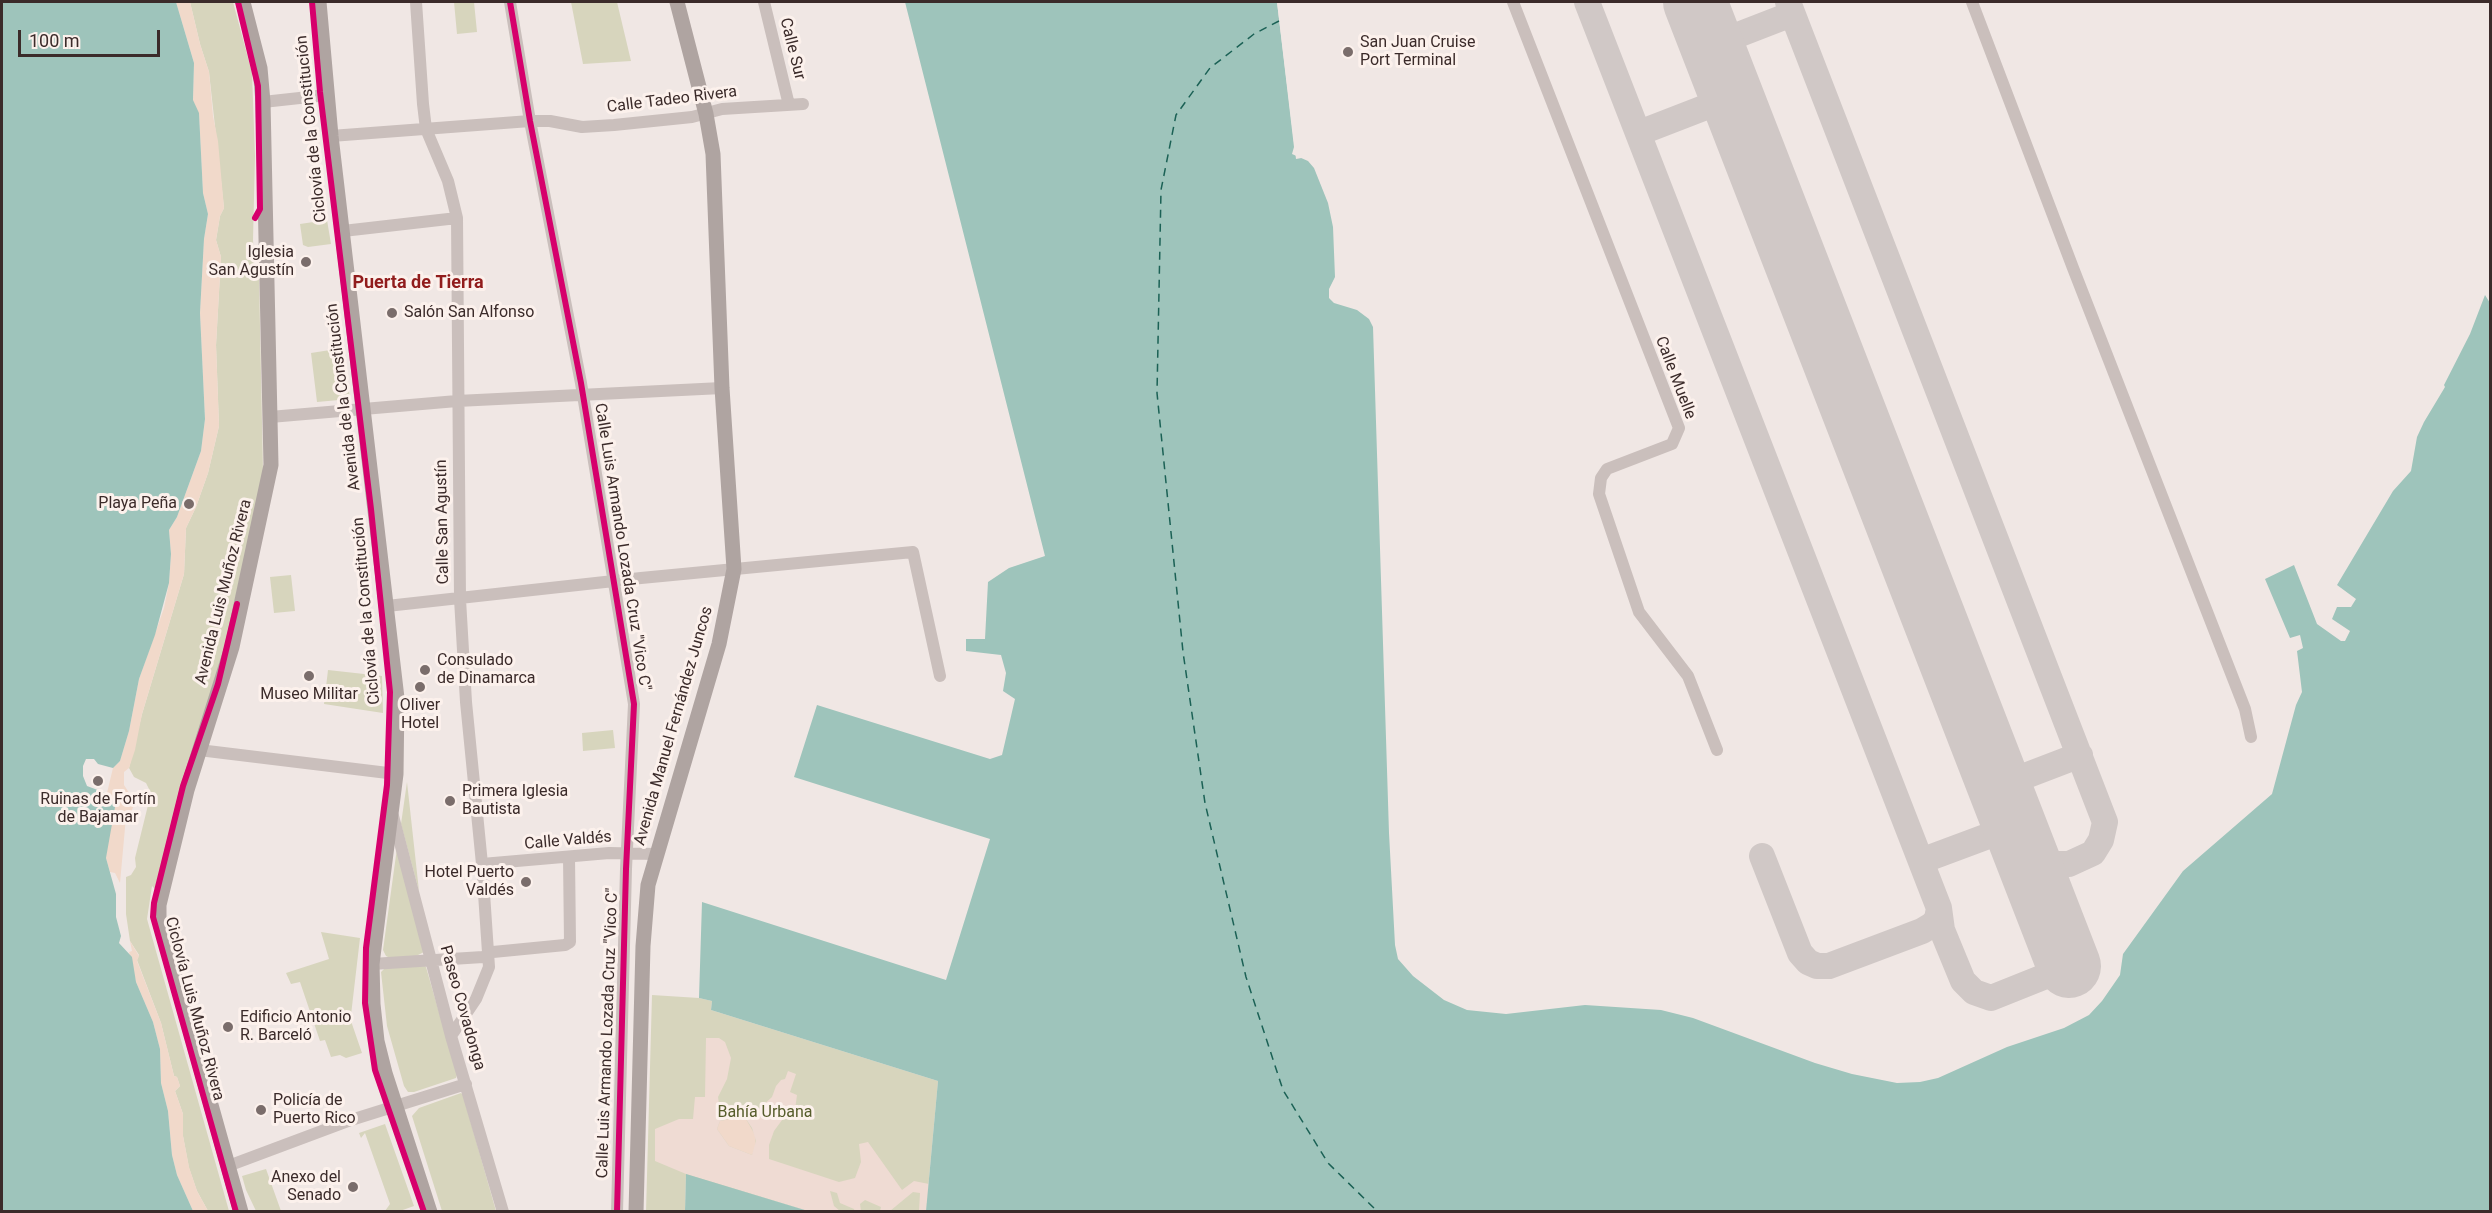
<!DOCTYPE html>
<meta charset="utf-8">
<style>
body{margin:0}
#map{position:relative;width:2492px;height:1213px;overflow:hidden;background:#f0e7e4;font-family:Roboto,sans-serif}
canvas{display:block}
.frame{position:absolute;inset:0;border:3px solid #3b2b2a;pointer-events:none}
.scale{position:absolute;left:18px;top:30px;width:142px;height:27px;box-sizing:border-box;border:3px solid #3b2b2a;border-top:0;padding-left:8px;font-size:18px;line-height:21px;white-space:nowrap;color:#3b2b2a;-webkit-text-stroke:4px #fcf1ec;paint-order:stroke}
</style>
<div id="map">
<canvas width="2492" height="1213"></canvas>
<div class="frame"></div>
<div class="scale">100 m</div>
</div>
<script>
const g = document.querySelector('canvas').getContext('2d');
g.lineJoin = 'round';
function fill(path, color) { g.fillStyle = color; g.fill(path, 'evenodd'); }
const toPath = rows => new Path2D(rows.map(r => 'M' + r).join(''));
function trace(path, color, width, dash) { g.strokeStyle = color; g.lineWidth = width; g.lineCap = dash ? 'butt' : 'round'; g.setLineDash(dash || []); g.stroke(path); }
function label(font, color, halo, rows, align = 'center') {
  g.font = font + ' Roboto,sans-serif'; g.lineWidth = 6; g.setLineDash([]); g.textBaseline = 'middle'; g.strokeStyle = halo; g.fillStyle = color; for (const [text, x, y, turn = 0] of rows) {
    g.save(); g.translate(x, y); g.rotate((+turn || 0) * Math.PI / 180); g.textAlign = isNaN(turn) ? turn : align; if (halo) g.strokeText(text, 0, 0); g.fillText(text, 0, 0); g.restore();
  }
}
fill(toPath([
 [190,2,233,2,252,73,255,156,253,240,255,270,259,278,263,471,222,660,183,779,155,889,152,886,147,919,229,1211,208,1211,197,1191,189,1168,183,1136,183,1114,175,1091,180,1086,177,1077,174,1076,161,1023,137,960,139,955,130,941,126,914,126,877,131,875,136,867,135,858,151,793,146,783,134,777,129,768,142,714,184,574,186,528,196,507,208,473,219,426,216,345,221,257,216,240,220,216,224,208,209,72,200,44],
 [454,2,474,2,477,32,457,34],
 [571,2,617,2,631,61,583,64],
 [327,220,331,244,308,247,303,245,300,224],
 [343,348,350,399,317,402,311,353],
 [291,575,295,611,274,613,270,577],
 [328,670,382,676,383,713,324,704],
 [613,730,615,748,583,751,582,733],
 [407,782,419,891,401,824],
 [397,848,424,952,416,956,390,958,386,956,383,950],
 [321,932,360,938,351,1015,352,1024,362,1053,346,1058,340,1055,331,1057,325,1040,320,1041,300,982,291,984,286,973,329,959],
 [423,965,426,967,457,1075,456,1078,414,1092,408,1092,404,1086,387,1026,381,972,386,967],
 [652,995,699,998,712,1001,711,1010,938,1081,926,1211,808,1211,686,1175,685,1211,646,1212],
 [461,1093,463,1095,496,1211,442,1211,412,1116,419,1108],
 [385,1124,414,1206,400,1211,385,1211,390,1204,365,1133,361,1138,359,1133],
 [266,1169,281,1211,256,1211,246,1190,242,1176]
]), '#d7d5bd');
fill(toPath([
 [176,2,190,2,200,44,209,72,213,116,218,141,224,208,220,216,216,240,221,257,216,345,219,426,208,473,196,507,186,528,184,574,142,714,135,750,129,768,124,772,124,785,135,802,132,810,126,817,120,883,115,873,110,872,106,858,111,795,107,793,113,768,120,761,129,731,139,679,164,608,169,583,171,554,169,530,177,517,201,451,205,419,200,313,204,239,208,214,203,193,199,114,193,101,194,63],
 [130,941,139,956,137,961,161,1023,174,1076,177,1077,180,1086,175,1091,183,1114,183,1136,189,1167,197,1191,208,1211,193,1211,177,1175,172,1155,168,1111,161,1083,160,1049,153,1022,136,982,129,952,132,951],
 [740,1117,746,1119,755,1135,756,1147,752,1155,729,1146,717,1129,720,1121]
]), '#f1d9ca');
fill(toPath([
 [706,1038,719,1038,725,1042,731,1058,727,1079,718,1097,721,1117,746,1113,760,1108,772,1097,776,1086,781,1080,785,1079,788,1071,796,1074,790,1092,797,1095,795,1110,785,1116,774,1131,769,1145,769,1159,839,1182,855,1178,861,1162,859,1144,868,1142,902,1190,914,1181,929,1184,926,1211,919,1211,920,1193,913,1192,890,1211,880,1211,881,1207,865,1200,860,1204,861,1211,855,1212,854,1209,840,1203,837,1193,830,1191,834,1206,840,1211,808,1211,686,1174,655,1161,655,1129,679,1119,693,1119,695,1097,705,1097],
 [736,1117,746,1119,752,1128,756,1141,752,1155,729,1146,717,1129,720,1121]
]), '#efdbd3');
fill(toPath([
 [2,2,176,2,194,63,193,100,199,113,203,193,208,214,204,239,200,313,205,419,201,451,177,517,169,530,171,554,169,583,155,635,139,679,129,731,120,761,113,768,98,764,94,759,86,759,83,766,83,776,87,786,111,795,115,807,106,858,116,894,116,917,121,936,119,943,132,957,136,982,153,1022,160,1049,161,1083,168,1111,172,1155,177,1175,193,1211,2,1211],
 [905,2,1277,2,1294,147,1292,154,1308,161,1314,168,1328,203,1333,227,1335,277,1329,289,1329,298,1334,303,1357,310,1369,319,1373,327,1389,833,1395,945,1398,959,1413,976,1444,1000,1467,1010,1506,1014,1585,1005,1661,1010,1693,1018,1815,1063,1852,1074,1897,1083,1920,1082,1938,1078,2007,1047,2064,1028,2089,1015,2102,1001,2120,975,2123,954,2183,871,2272,794,2296,705,2302,692,2297,651,2303,648,2300,635,2290,638,2265,579,2294,565,2317,624,2341,641,2345,641,2350,631,2332,619,2337,607,2351,607,2356,599,2337,585,2393,491,2411,471,2417,437,2424,422,2445,387,2444,385,2470,334,2485,295,2490,303,2490,1211,926,1211,938,1081,711,1010,712,1001,699,998,702,902,946,980,990,839,794,777,817,705,990,759,1002,755,1015,699,1003,691,1006,673,1001,655,966,651,966,639,985,639,988,582,1009,568,1045,556],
 [686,1174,808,1211,685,1211]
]), '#9ec4bb');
fill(toPath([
 [1277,2,1280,2,1282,21,1297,146,1296,153,1307,157,1296,159]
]), '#f0e7e4');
trace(toPath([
 [1279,21,1254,34,1210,68,1176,115,1161,190,1157,393,1183,652,1205,803,1246,977,1283,1090,1328,1163,1378,1212]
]), '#1b6155', 1.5, [8, 6]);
trace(toPath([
 [1587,2,1939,908,1942,930,1963,981,1974,992,1991,998,2046,976,2056,965,2059,940],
 [1788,2,2105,822,2101,840,2093,853,2069,864,2050,864,2026,855],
 [1712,45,1792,14],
 [1639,133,1732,97],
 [1999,786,2080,755],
 [1762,856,1800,953,1808,962,1817,966,1829,966,1922,931,1932,925,1937,919,1939,908],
 [1921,861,2015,826]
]), '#d0c8c6', 26);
trace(toPath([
 [1695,2,2069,966]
]), '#d0c8c6', 64);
trace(toPath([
 [416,2,423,104,426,129,448,181,457,218,460,599,466,702,482,864,489,967,476,999,451,1036],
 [510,2,530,121,581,383,634,704,626,869,617,1212],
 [764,2,789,105],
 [1513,2,1679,428,1672,444,1607,469,1601,478,1599,494,1639,612,1688,676,1717,750],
 [1972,2,2073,268,2245,709,2251,737],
 [263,102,327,95],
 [331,136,530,121,550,121,582,127,614,125,692,117,722,109,803,104],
 [343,231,457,218],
 [270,417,457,401,722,388],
 [387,606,641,578,913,552,940,676],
 [199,750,396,774],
 [393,816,451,1036,503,1212],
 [482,864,609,853,656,854],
 [372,964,483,957,493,952,565,945,570,942,569,857],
 [228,1166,351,1120,466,1084]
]), '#cabfbc', 12);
trace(toPath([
 [319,2,331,136,397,698,396,774,372,964,373,1004,377,1041,385,1073,430,1212],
 [241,1212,159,919,159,905,187,790,232,647,271,465,263,102,260,68,243,2],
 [636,1212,643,946,648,885,719,644,734,569,722,388,713,154,706,114,677,2]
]), '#afa4a1', 15);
trace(toPath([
 [238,2,258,86,260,209,255,218],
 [312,2,320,92,371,509,390,692,387,785,366,948,365,1003,375,1070,424,1212],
 [510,2,530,121,581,383,634,704,626,869,617,1212],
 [236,1212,153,917,154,903,183,786,218,684,237,604]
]), '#d6006c', 6);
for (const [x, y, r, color] of [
 [1348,52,6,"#7a6d6b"],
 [306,262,6,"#7a6d6b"],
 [392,313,6,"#7a6d6b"],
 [189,504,6,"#7a6d6b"],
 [425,670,6,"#7a6d6b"],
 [309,676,6,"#7a6d6b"],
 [420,687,6,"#7a6d6b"],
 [98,781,6,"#7a6d6b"],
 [450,801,6,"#7a6d6b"],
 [526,882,6,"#7a6d6b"],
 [228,1027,6,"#7a6d6b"],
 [261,1110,6,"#7a6d6b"],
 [353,1187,6,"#7a6d6b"]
]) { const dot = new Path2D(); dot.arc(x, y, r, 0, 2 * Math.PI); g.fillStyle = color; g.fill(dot); trace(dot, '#fcf1ec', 2); }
label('16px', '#3b2b2a', '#fcf1ec', [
 ["San Juan Cruise",1360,43],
 ["Port Terminal",1360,61],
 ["Iglesia",294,253,"right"],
 ["San Agustín",294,271,"right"],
 ["Salón San Alfonso",404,313],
 ["Playa Peña",177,504,"right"],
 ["Consulado",437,661],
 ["de Dinamarca",437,679],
 ["Museo Militar",309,695,"center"],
 ["Oliver",420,706,"center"],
 ["Hotel",420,724,"center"],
 ["Primera Iglesia",462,792],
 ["Bautista",462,810],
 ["Ruinas de Fortín",98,800,"center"],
 ["de Bajamar",98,818,"center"],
 ["Hotel Puerto",514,873,"right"],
 ["Valdés",514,891,"right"],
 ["Edificio Antonio",240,1018],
 ["R. Barceló",240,1036],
 ["Policía de",273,1101],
 ["Puerto Rico",273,1119],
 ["Anexo del",341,1178,"right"],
 ["Senado",341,1196,"right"]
], 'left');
label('16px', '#3b2b2a', '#fcf1ec', [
 ["Calle Sur",792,49,76],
 ["Calle Tadeo Rivera",672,100,-7],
 ["Ciclovía de la Constitución",312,129,-96],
 ["Calle Muelle",1675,378,69],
 ["Avenida de la Constitución",344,397,-97],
 ["Calle San Agustín",443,522,-91],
 ["Calle Luis Armando Lozada Cruz \"Vico C\"",622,547,81],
 ["Avenida Luis Muñoz Rivera",224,592,-76],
 ["Ciclovía de la Constitución",367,611,-95],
 ["Avenida Manuel Fernández Juncos",674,726,-74],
 ["Calle Valdés",568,841,-5],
 ["Paseo Covadonga",462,1008,74],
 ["Ciclovía Luis Muñoz Rivera",194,1009,75],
 ["Calle Luis Armando Lozada Cruz \"Vico C\"",608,1033,-88]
]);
label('16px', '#565c2b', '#fcf1ec', [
 ["Bahía Urbana",765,1113]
]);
label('bold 18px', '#911c1c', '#fcf1ec', [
 ["Puerta de Tierra",418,283]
]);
</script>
